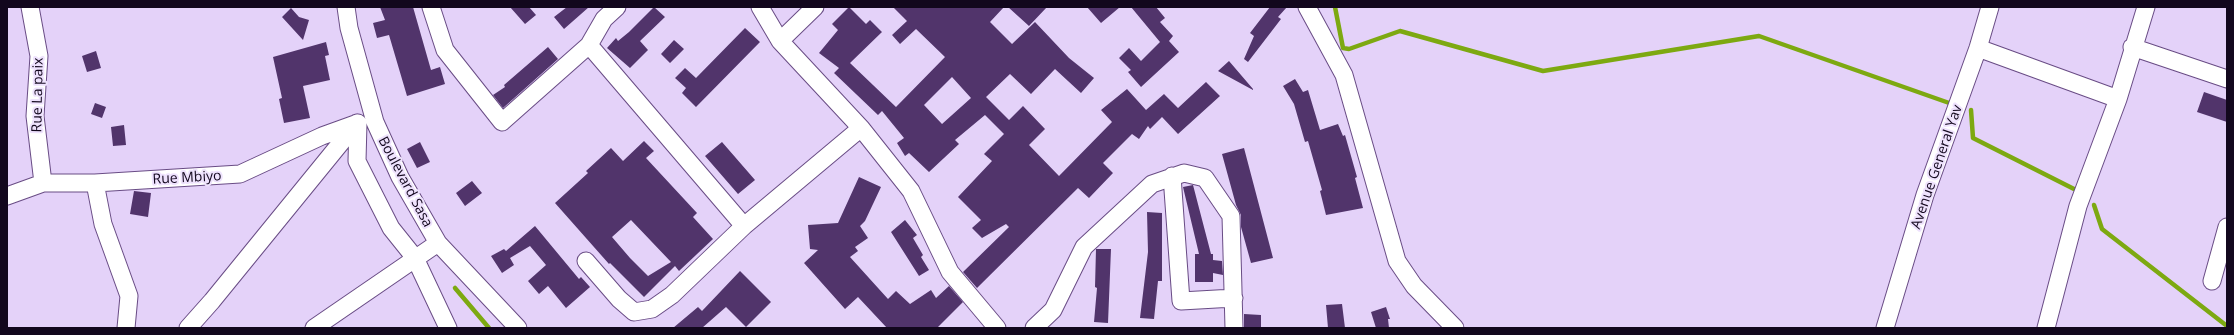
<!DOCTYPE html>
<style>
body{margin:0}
#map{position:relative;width:2234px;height:335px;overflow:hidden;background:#e4d2f9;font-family:"Open Sans",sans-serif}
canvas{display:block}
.frame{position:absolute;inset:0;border:8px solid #12071d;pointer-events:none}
</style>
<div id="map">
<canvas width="2234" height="335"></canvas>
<div class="frame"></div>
</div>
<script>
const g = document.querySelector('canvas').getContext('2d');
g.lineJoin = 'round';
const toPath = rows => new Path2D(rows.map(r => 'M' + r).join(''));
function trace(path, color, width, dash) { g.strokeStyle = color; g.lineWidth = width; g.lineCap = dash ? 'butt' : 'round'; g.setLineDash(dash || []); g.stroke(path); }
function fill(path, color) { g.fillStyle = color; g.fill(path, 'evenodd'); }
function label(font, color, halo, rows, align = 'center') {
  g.font = font + ' "Open Sans",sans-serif'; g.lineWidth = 4; g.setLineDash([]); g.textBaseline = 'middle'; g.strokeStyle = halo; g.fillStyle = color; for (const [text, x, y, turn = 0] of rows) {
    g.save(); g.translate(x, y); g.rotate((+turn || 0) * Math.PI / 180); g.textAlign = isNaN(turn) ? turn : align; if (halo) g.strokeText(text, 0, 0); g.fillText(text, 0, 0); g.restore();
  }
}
trace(toPath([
 [1335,7,1343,48,1349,49,1400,31,1543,71,1759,36,1952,104],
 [1971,110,1973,138,2074,189],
 [2094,205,2102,229,2227,326],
 [455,288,489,328]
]), '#7da911', 4.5);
fill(toPath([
 [380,7,413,7,431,70,440,67,445,84,407,96,389,35,377,38,373,23,385,20],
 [510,7,529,7,536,15,525,24],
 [567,7,589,7,564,29,554,17],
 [654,7,665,17,640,41,648,50,630,68,607,48,616,38,618,41,629,32],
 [849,7,866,24,870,20,882,32,850,63,896,107,945,57,916,29,900,44,892,35,907,21,893,7,1004,7,990,22,1012,44,1035,22,1069,58,1094,78,1081,93,1055,69,1031,94,1010,74,986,97,1009,120,1023,106,1045,129,1029,145,1059,176,1112,122,1101,110,1127,89,1146,110,1164,94,1178,108,1206,82,1220,96,1178,134,1162,117,1150,129,1148,126,1139,139,1132,134,1103,163,1113,173,1089,198,1078,188,977,288,963,272,1009,227,1006,224,982,238,972,228,981,220,958,197,992,161,984,154,1004,134,985,115,955,140,959,144,929,172,909,153,905,156,897,143,904,138,882,111,878,115,834,73,839,68,819,53,838,30,832,24],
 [952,77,971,98,942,124,924,105],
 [1008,7,1047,7,1029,26],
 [1087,7,1120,7,1101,23],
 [1131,7,1156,7,1165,18,1160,22,1173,36,1169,41,1179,52,1141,87,1128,72,1131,70,1119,58,1129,48,1141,61,1160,42],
 [1270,7,1287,7,1278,17,1281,19,1248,62,1244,59,1254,36,1250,33],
 [291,8,299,17,309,20,303,40,282,17],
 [745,28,760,42,696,107,682,93,686,88,675,78,685,68,696,78],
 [674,40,684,49,670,63,661,54],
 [326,42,329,55,325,56,330,80,303,86,310,118,284,123,279,99,282,98,273,57],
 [548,47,558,59,503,108,493,95,505,87,504,85],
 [96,51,101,68,87,72,82,56],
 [1229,61,1253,89,1253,90,1218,71],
 [1295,79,1303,92,1308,90,1320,130,1338,124,1343,136,1345,135,1357,177,1355,178,1363,208,1326,215,1320,191,1322,190,1308,141,1305,142,1294,104,1283,86],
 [2204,92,2227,100,2227,122,2197,112],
 [95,103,106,107,102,118,91,114],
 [124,125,126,145,113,146,111,127],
 [644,141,654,151,646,158,697,213,693,217,713,239,679,271,675,266,644,297,610,263,609,264,555,203,588,173,586,171,611,148,623,161],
 [631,220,671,262,648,276,630,258,612,237],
 [420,142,430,162,417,168,407,149],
 [722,142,755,180,738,194,705,156],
 [1244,148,1273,258,1251,263,1241,227,1241,215,1236,205,1222,154],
 [859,177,881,187,865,221,860,226,868,238,855,247,858,251,850,257,888,299,896,291,910,304,931,290,936,298,949,286,963,302,937,328,887,328,858,297,845,309,804,263,818,250,810,249,808,225,838,223],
 [472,181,482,193,465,206,456,193],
 [1193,185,1211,254,1213,254,1213,260,1222,261,1223,275,1213,273,1213,282,1195,282,1195,254,1199,254,1183,187],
 [134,191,151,193,148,217,130,214],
 [1147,212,1162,213,1162,281,1158,281,1154,319,1140,318,1148,252],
 [905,220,917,235,913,238,923,255,921,257,929,270,919,276,891,232],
 [535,226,579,279,581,277,590,287,566,308,548,286,539,294,528,281,546,265,530,246,510,258,514,265,502,273,491,256,504,249,506,251],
 [1096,249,1111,249,1108,323,1094,322,1097,288,1095,287],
 [740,271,771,302,746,327,726,307,702,328,673,328,698,307,702,311],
 [1342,304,1345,328,1328,328,1326,305],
 [1386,307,1390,319,1388,319,1389,328,1376,328,1371,312],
 [1244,314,1261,315,1261,328,1244,328]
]), '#51346b');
const minor = toPath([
 [30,7,39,56,35,116,43,183],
 [346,7,349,28,375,122,400,177,438,243,518,328],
 [431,7,445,50,502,122,589,45],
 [617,7,604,19,589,45,744,226],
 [760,7,780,41,861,128,911,191,950,272,997,328],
 [1307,7,1344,75,1397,261,1414,286,1455,328],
 [780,41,815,7],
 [2132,47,2227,79],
 [1978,48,2118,99],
 [1172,176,1181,301,1234,298],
 [95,183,103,224,129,296,126,328],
 [7,196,43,183,95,183,240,174,322,136,358,123,357,161,391,228,415,258,448,328],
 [586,261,619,299,634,312,652,309,672,295,744,226,861,128],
 [2212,281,2227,227],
 [188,328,212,301,357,123],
 [314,328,438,243],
 [1034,328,1053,310,1084,247,1152,184,1184,173,1205,178,1231,216,1234,328],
 [1885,328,1925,195,1978,48,1990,7],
 [2046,328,2078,206,2118,99,2146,7]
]);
trace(minor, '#694c85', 19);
trace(minor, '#fff', 17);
label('14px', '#12071d', '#eee2fd', [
 ["Rue La paix",38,95,-89],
 ["Avenue General Yav",1937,167,-71],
 ["Rue Mbiyo",187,178,-3],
 ["Boulevard Sasa",405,182,62]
]);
</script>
